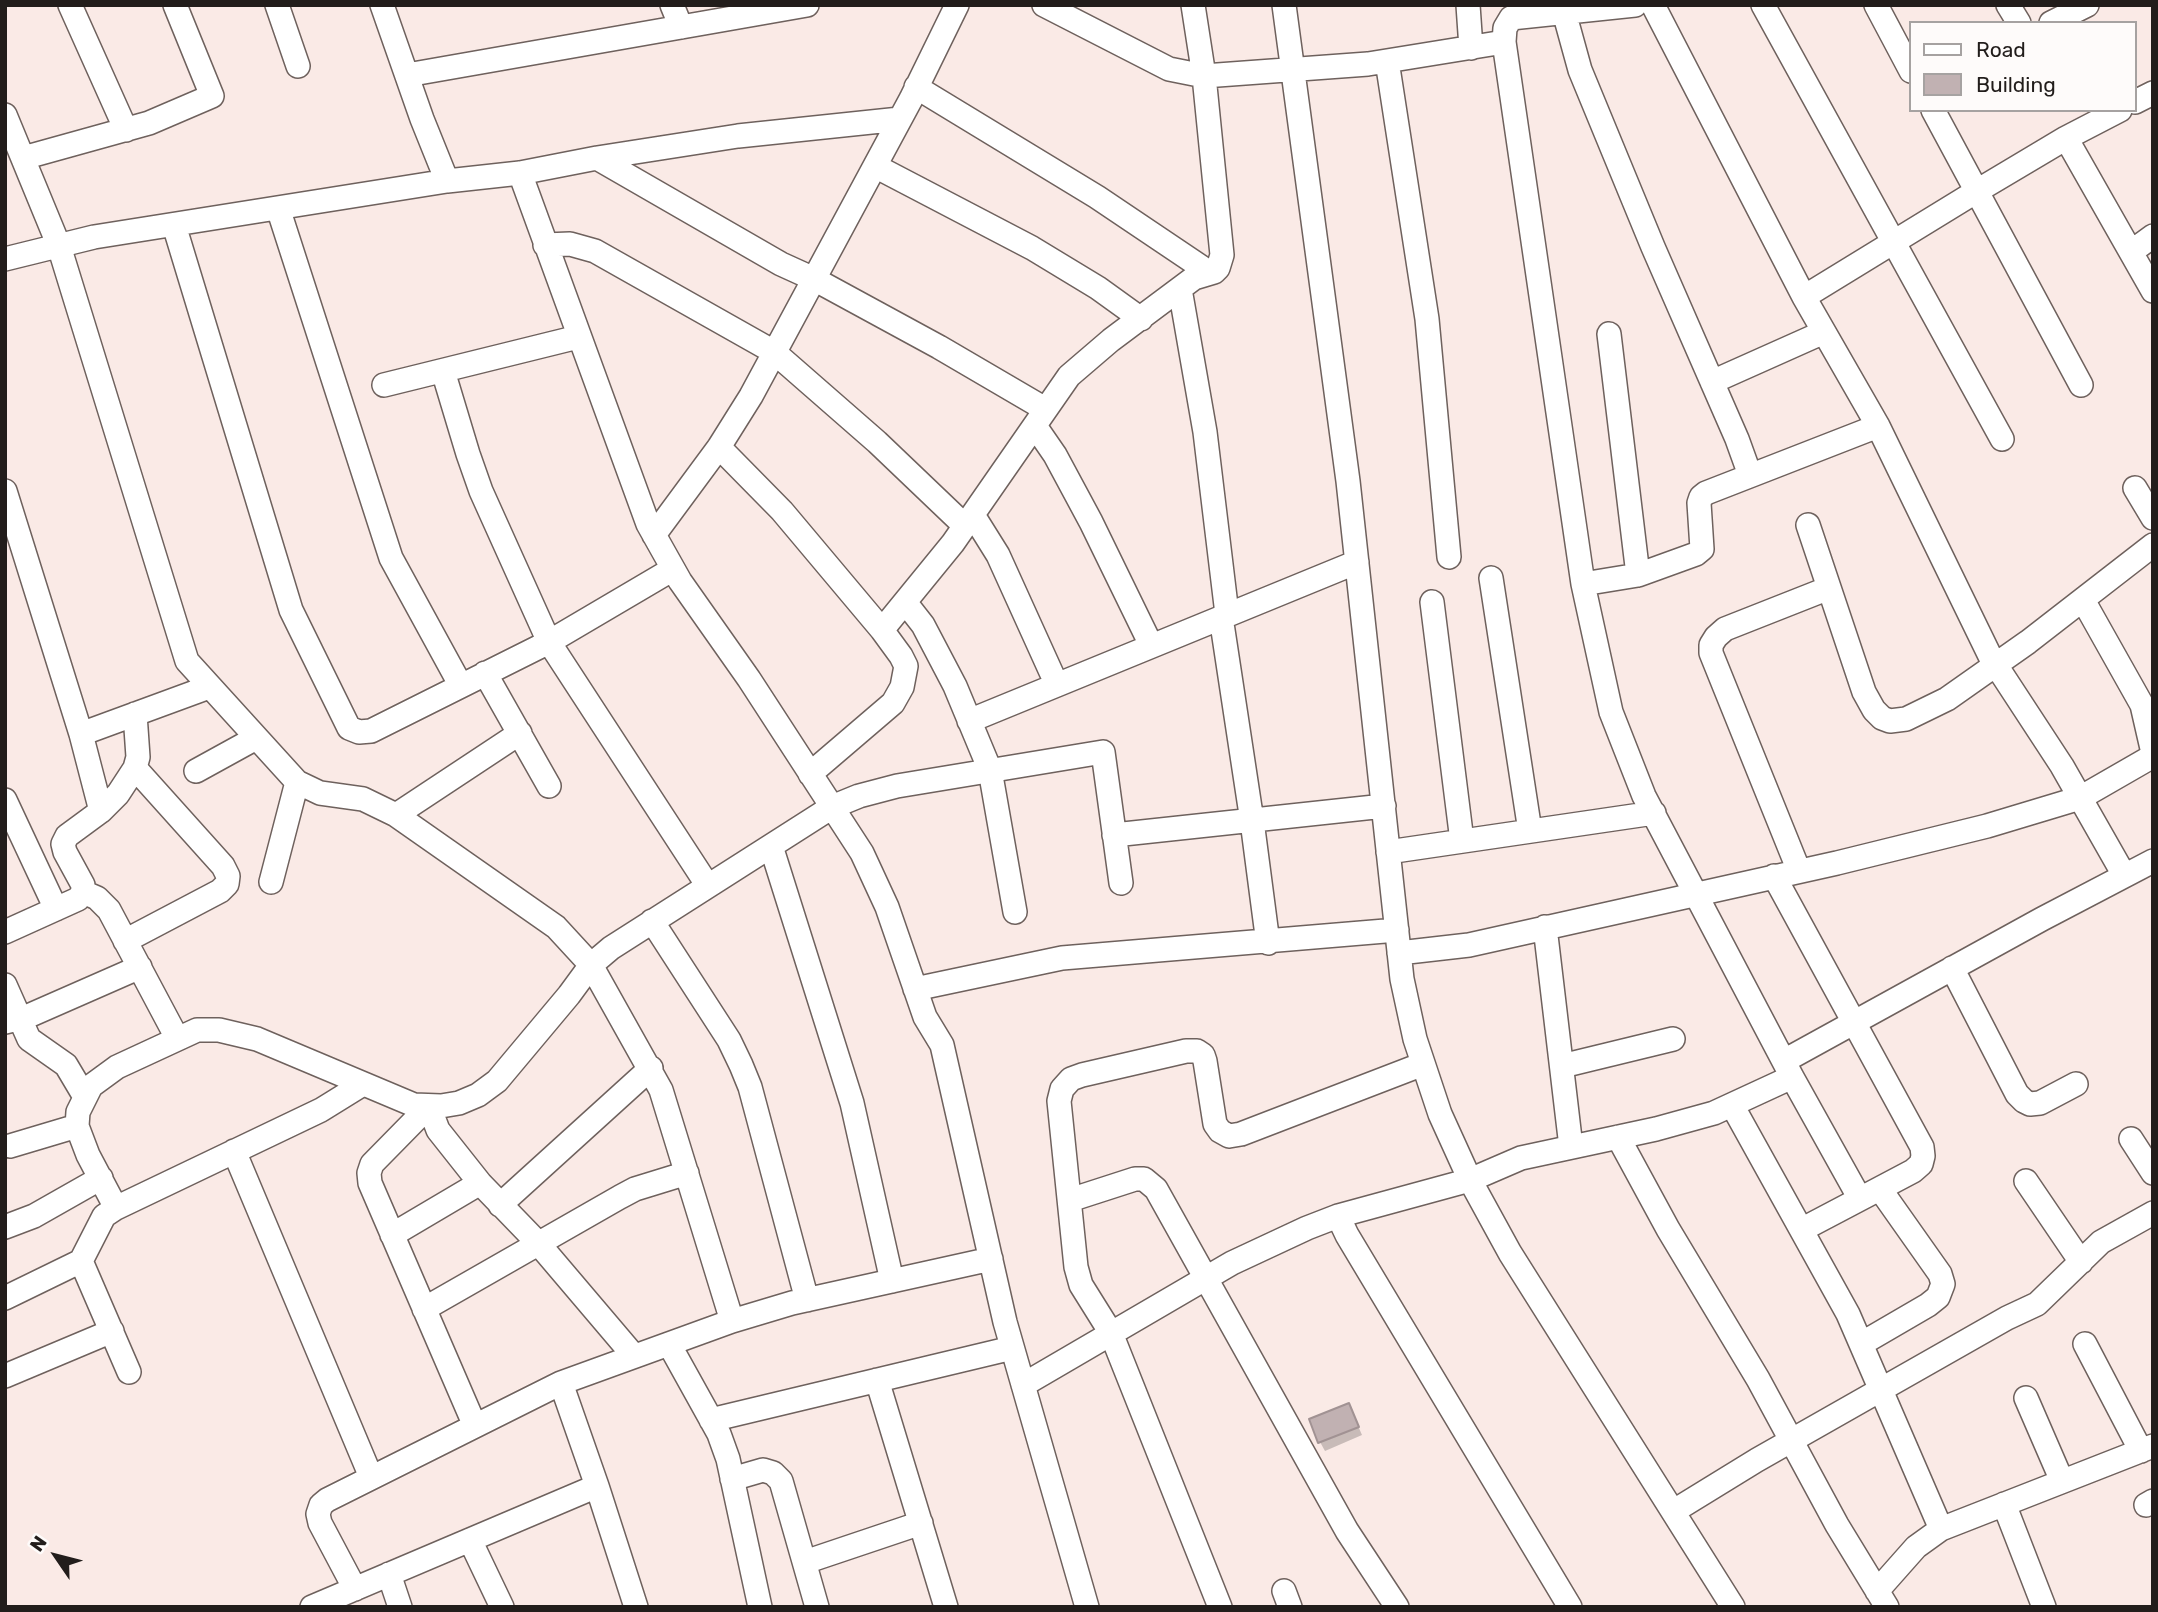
<!DOCTYPE html>
<style>
body{margin:0}
#map{position:relative;width:2158px;height:1612px;overflow:hidden;background:#faeae6;font-family:Rubik,sans-serif}
canvas{display:block}
.frame{position:absolute;inset:0;border:7px solid #221d1b;pointer-events:none}
.legend{position:absolute;left:1909px;top:21px;width:228px;height:91px;box-sizing:border-box;background:#fefbfa;border:2px solid #a6a2a1;margin:0;padding:9px 12px;list-style:none;font-size:21px;color:#221d1b}
.legend li{display:flex;align-items:center;gap:14px;height:35px}
.legend b{width:35px;border:2px solid #a6a2a1}
.north{position:absolute;left:21px;top:1521px;width:70px;height:70px;-webkit-text-stroke:5px #fefbfa;paint-order:stroke;rotate:305deg;font-size:19px;font-weight:700;line-height:28px;text-align:center;color:#221d1b}
.north::after{content:'';display:block;margin:auto;width:24px;height:32px;background:#221d1b;clip-path:polygon(50% 0,100% 100%,50% 72%,0 100%)}
</style>
<div id="map">
<canvas width="2158" height="1612"></canvas>
<div class="frame"></div>
<ul class="legend">
<li><b style="height:9px;background:#fff"></b>Road</li>
<li><b style="height:19px;background:#c1b1b2"></b>Building</li>
</ul>
<div class="north">N</div>
</div>
<script>
const g = document.querySelector('canvas').getContext('2d');
g.lineJoin = 'round';
function fill(path, color) { g.fillStyle = color; g.fill(path, 'evenodd'); }
const toPath = rows => new Path2D(rows.map(r => 'M' + r).join(''));
function trace(path, color, width, dash) { g.strokeStyle = color; g.lineWidth = width; g.lineCap = dash ? 'butt' : 'round'; g.setLineDash(dash || []); g.stroke(path); }
fill(toPath([
 [1349,1405,1362,1435,1325,1451,1320,1442]
]), '#0003');
const building = toPath([
 [1349,1403,1359,1427,1318,1443,1309,1419,1349,1403]
]);
fill(building, '#c1b1b2');
trace(building, '#a19293', 2);
const street = toPath([
 [70,5,126,130],
 [277,5,298,66],
 [382,5,422,119,447,181],
 [672,5,681,27],
 [1044,5,1169,69,1204,76,1368,64,1504,42],
 [1284,5,1348,481,1402,979,1415,1039,1440,1114,1470,1180,1510,1253,1733,1607],
 [1468,5,1471,48],
 [1635,5,1511,18,1505,28,1504,42,1583,584,1611,712,1644,796,1792,1077,1860,1199,1803,1229],
 [1653,5,1804,297,1878,426,1990,656,2062,766,2124,875],
 [1763,5,2002,439],
 [1876,5,1911,71],
 [2008,5,2019,23],
 [1564,12,1580,70,1653,247,1737,439,1750,475],
 [2051,23,2087,5],
 [1387,61,1427,319,1449,557],
 [407,75,807,5],
 [916,87,1097,197,1210,273],
 [2135,102,2153,93],
 [1933,110,2081,385],
 [5,115,59,246,187,661,297,782,320,793,363,799,396,815,556,927,591,965,661,1090,732,1321],
 [2066,138,2153,291],
 [23,158,149,123,212,96,175,5],
 [597,158,781,264,814,279,939,347,1045,409],
 [875,166,1032,248,1098,288,1141,319],
 [520,173,648,524,680,581,749,679,862,853,887,907,925,1017,942,1045,1005,1322,1087,1607],
 [278,208,391,558,461,686],
 [174,225,291,610,349,728,359,732,371,731,549,642,673,569],
 [545,245,570,244,595,251,774,352,877,442,965,526],
 [2131,252,2153,236],
 [5,259,94,237,447,181,520,173,597,158,738,136,900,119],
 [1180,289,1205,432,1227,614],
 [1804,297,1977,191,2066,138,2120,110],
 [1609,334,1638,575],
 [443,371,468,454,481,491,549,642,708,886],
 [1712,382,1824,332],
 [384,385,578,337],
 [1035,426,1055,455,1091,522,1151,645],
 [719,447,782,511,882,630,953,543,1069,376,1111,340,1194,278,1214,272,1218,268,1222,255,1204,76,1193,5],
 [2135,488,2153,518],
 [5,491,81,734,101,811,67,836,63,844,65,852,83,885,83,892,78,899,5,932],
 [973,515,998,555,1056,683],
 [1808,525,1864,692,1874,710,1882,718,1890,721,1906,719,1947,699,2028,642,2153,545],
 [654,535,719,447,751,396,911,99,957,5],
 [1491,578,1530,831],
 [1583,584,1638,575,1696,554,1702,549,1699,503,1701,497,1706,493,1878,426],
 [2083,600,2142,705,2153,753],
 [905,602,923,625,955,686,990,770,1015,912],
 [1432,602,1462,841],
 [1221,617,1252,821,1268,943],
 [485,673,549,786],
 [969,721,1357,562],
 [81,734,209,687],
 [196,771,256,738],
 [810,774,893,703,902,687,906,666,901,656,882,630],
 [5,800,56,909],
 [101,811,118,794,135,768,138,757,135,714],
 [396,815,520,733],
 [1114,835,1384,806],
 [771,846,852,1103,892,1281],
 [1388,852,1654,813],
 [1799,871,1711,653,1711,645,1716,637,1725,629,1829,588],
 [1774,876,1922,1147,1923,1156,1921,1164,1913,1171,1860,1199],
 [271,882,297,782],
 [83,892,97,898,109,910,177,1038],
 [652,921,729,1040,741,1065,750,1087,807,1300],
 [1545,927,1571,1147],
 [125,941,220,891,227,884,228,876,223,866,135,768],
 [1399,953,1469,945,1837,863,1987,826,2080,798,2153,756],
 [1952,968,2017,1094,2024,1101,2030,1104,2040,1103,2076,1084],
 [5,985,29,1039,66,1065,85,1097],
 [915,989,1062,958,1397,930],
 [5,1022,26,1017,140,967],
 [1784,1061,2042,919,2153,861],
 [1562,1066,1673,1039],
 [1732,1105,1848,1314,1941,1529],
 [1618,1137,1668,1229,1758,1379,1837,1525,1887,1607],
 [2131,1139,2153,1173],
 [10,1146,77,1126],
 [234,1151,371,1477],
 [2026,1181,2081,1262],
 [1070,1200,1135,1179,1144,1179,1156,1189,1347,1531,1397,1607],
 [500,1205,651,1068],
 [116,1208,88,1155,77,1126,78,1112,91,1086,117,1067,197,1030,219,1030,257,1039,414,1105,441,1106,459,1103,478,1095,497,1081,569,995,591,965,611,948,832,807,859,796,897,786,1103,752,1121,883],
 [1338,1216,1347,1235,1570,1607],
 [5,1227,34,1216,101,1178],
 [392,1235,480,1183,538,1243,634,1356],
 [81,1261,129,1372],
 [5,1298,81,1261,104,1216,116,1208,321,1110,363,1084],
 [424,1309,620,1197,635,1189,687,1173],
 [669,1344,719,1434,728,1459,760,1607],
 [1861,1344,1928,1305,1938,1297,1943,1284,1940,1274,1880,1189],
 [2085,1344,2141,1451],
 [5,1376,112,1331],
 [877,1380,946,1607],
 [1023,1385,1232,1263,1307,1228,1338,1216,1470,1180,1521,1158,1656,1129,1714,1113,1792,1077],
 [2026,1398,2062,1481],
 [711,1420,1012,1348],
 [475,1426,370,1183,369,1173,372,1164,429,1106,438,1130,480,1183],
 [732,1479,763,1470,773,1473,781,1481,817,1607],
 [597,1486,636,1607],
 [2004,1504,2044,1607],
 [2146,1505,2153,1501],
 [1674,1511,1757,1460,2007,1318,2037,1304,2101,1242,2153,1213],
 [470,1540,502,1607],
 [805,1562,921,1523],
 [389,1574,400,1607],
 [355,1589,320,1523,318,1514,321,1505,327,1500,561,1383],
 [1284,1591,1290,1607],
 [1877,1591,1916,1547,1941,1529,2153,1446],
 [312,1607,597,1486,561,1383,732,1321,792,1303,991,1259],
 [1220,1607,1111,1333,1081,1285,1076,1267,1059,1101,1062,1089,1071,1079,1082,1075,1186,1051,1197,1051,1203,1055,1205,1061,1215,1124,1220,1131,1229,1136,1241,1134,1423,1064]
]);
trace(street, '#6e615d', 26);
trace(street, '#fff', 23);
</script>
